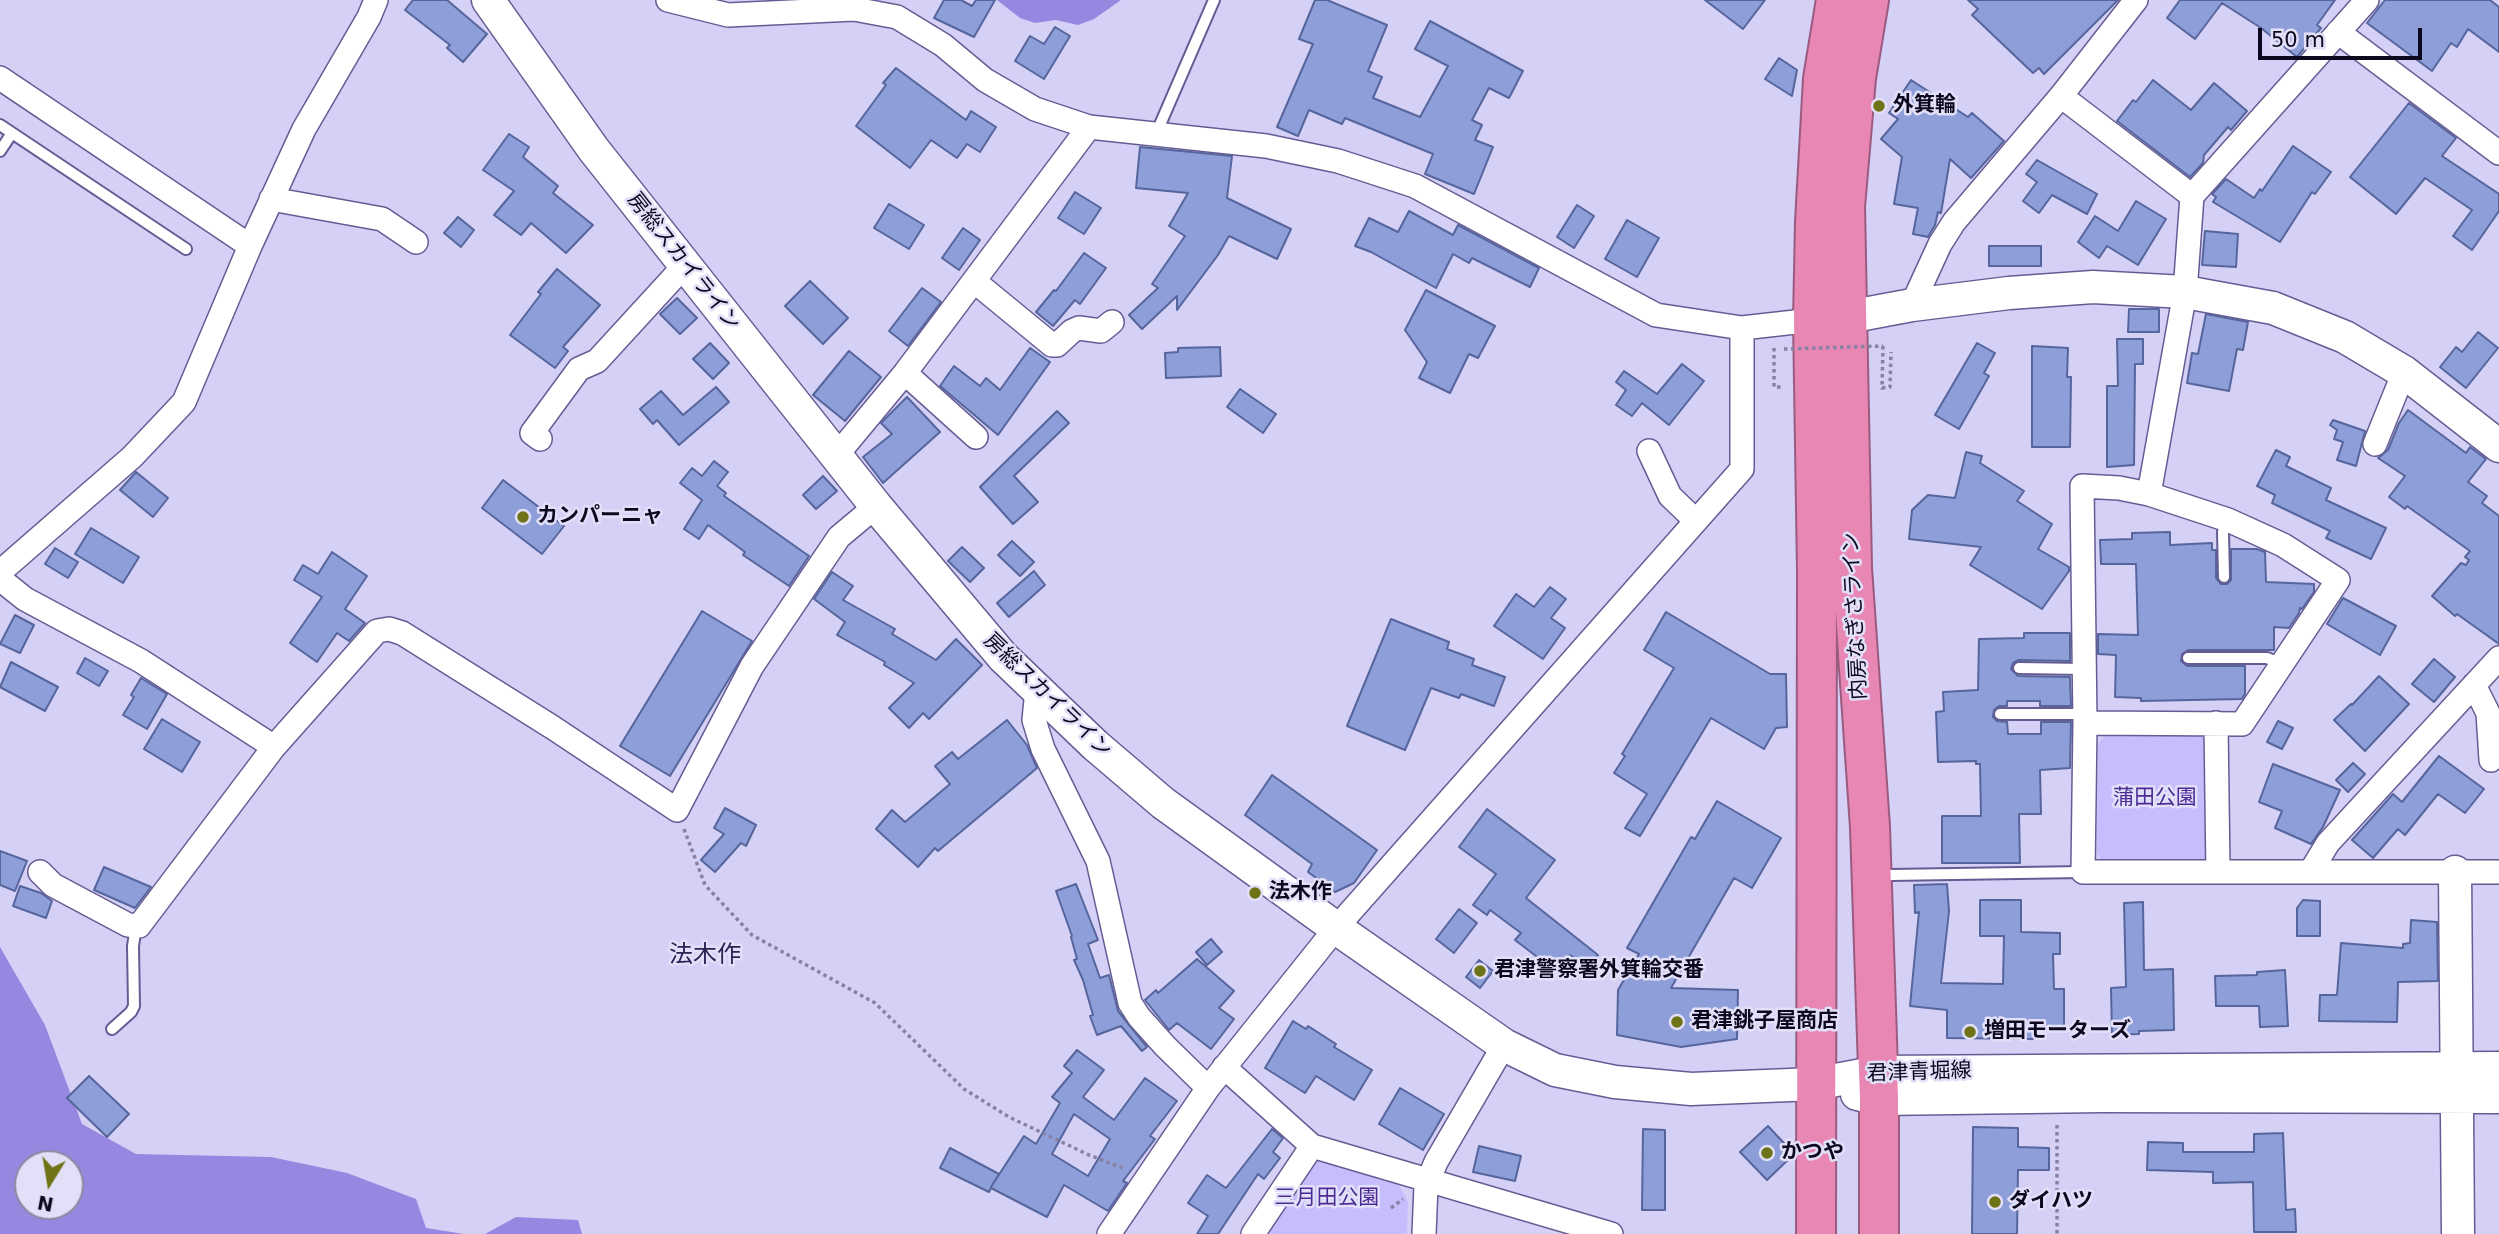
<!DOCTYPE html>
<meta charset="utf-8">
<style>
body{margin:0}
#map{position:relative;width:2499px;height:1234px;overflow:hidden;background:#d5d0f6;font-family:"DejaVu Sans",sans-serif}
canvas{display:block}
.north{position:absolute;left:14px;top:1150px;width:70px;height:70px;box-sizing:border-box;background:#e2dff9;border:2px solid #8d89a1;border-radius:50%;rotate:191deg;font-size:19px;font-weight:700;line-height:28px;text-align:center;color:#0d081e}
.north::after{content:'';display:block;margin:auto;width:24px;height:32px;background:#707218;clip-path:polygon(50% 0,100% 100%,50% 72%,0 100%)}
.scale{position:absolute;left:2258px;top:28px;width:164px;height:32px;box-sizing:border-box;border:4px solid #0d081e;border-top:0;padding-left:9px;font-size:21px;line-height:24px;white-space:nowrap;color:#0d081e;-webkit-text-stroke:5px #e2dff9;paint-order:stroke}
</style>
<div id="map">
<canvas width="2499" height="1234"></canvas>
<div class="north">N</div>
<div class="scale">50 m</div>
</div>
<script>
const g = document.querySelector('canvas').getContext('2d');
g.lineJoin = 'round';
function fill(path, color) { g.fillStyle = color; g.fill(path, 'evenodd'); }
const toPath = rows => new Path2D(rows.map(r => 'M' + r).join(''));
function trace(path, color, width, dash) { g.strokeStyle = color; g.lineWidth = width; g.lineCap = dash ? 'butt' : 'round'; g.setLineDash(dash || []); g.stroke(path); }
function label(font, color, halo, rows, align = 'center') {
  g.font = font + ' "DejaVu Sans","Noto Sans JP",sans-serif'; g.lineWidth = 5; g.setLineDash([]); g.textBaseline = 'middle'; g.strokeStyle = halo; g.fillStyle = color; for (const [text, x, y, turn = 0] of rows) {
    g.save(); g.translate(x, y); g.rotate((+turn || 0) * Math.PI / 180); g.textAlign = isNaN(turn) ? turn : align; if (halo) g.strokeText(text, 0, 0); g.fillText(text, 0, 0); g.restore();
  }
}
fill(toPath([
 [2108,732,2208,733,2208,862,2102,860,2097,854,2098,744],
 [1315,1158,1398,1183,1408,1202,1407,1234,1263,1234]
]), '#c6bdfc');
fill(toPath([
 [997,0,1146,0,1121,0,1094,19,1078,25,1056,20,1035,23,1020,18],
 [0,947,45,1025,82,1124,136,1154,271,1157,347,1173,416,1199,426,1228,464,1234,0,1234],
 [28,1164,70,1164,70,1206,28,1206],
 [516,1217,578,1220,582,1234,485,1234]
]), '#9887e0');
const building = toPath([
 [413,0,447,0,487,34,463,62,447,48,450,45,405,10,413,0],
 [944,0,961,0,972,6,976,0,995,0,974,37,934,18,944,0],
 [1315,0,1327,0,1387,25,1368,71,1382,77,1373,98,1420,117,1448,66,1415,49,1430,21,1523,71,1509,98,1489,88,1472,120,1482,125,1475,140,1493,147,1474,194,1425,174,1433,154,1345,118,1342,124,1309,110,1298,136,1277,127,1313,44,1299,39,1315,0],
 [1705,0,1765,0,1743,29,1705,0],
 [1968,0,2118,0,2044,74,2039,68,2033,73,1972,15,1978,9,1968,0],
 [2180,0,2335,0,2317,25,2321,28,2297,57,2261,28,2222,3,2195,39,2167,18,2180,0],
 [2385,0,2490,0,2499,7,2499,52,2468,29,2457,47,2451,43,2432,71,2367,23,2385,0],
 [1055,27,1070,36,1044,79,1015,61,1030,36,1044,44,1055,27],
 [1779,58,1797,70,1792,96,1765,79,1779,58],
 [896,68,966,120,971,111,996,127,980,152,967,144,957,158,931,140,910,168,856,126,886,85,883,83,896,68],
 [1911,80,1968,117,1972,113,2004,141,1971,178,1950,159,1941,213,1938,212,1935,225,1928,237,1913,234,1918,208,1894,204,1902,157,1881,139,1898,119,1889,113,1911,80],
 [2153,80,2191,110,2214,83,2247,111,2231,130,2228,127,2204,155,2203,163,2190,177,2117,121,2133,100,2136,102,2153,80],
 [2409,103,2456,138,2442,156,2499,194,2499,211,2472,250,2453,236,2472,210,2425,178,2396,214,2350,177,2409,103],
 [509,134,529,147,523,157,558,186,553,193,593,225,566,253,531,223,521,235,494,215,514,191,483,170,509,134],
 [2293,146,2331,172,2315,194,2312,192,2280,242,2213,202,2216,197,2212,194,2226,179,2254,198,2260,189,2262,191,2293,146],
 [1140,147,1232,156,1227,198,1291,229,1277,259,1229,236,1218,255,1177,310,1177,296,1142,329,1129,315,1158,288,1152,284,1185,236,1169,226,1188,193,1136,188,1140,147],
 [2037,160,2097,194,2087,214,2052,195,2039,213,2023,201,2037,182,2026,174,2037,160],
 [1075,192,1101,208,1084,234,1058,218,1075,192],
 [2136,201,2166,219,2138,265,2107,246,2099,258,2078,242,2095,216,2118,231,2136,201],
 [889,204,924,225,909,249,874,228,889,204],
 [1577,205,1594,216,1574,248,1557,237,1577,205],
 [1409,211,1453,235,1458,225,1539,268,1530,287,1472,258,1469,263,1453,254,1436,288,1371,252,1355,246,1369,218,1398,232,1409,211],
 [458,217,474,230,461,247,444,233,458,217],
 [1627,220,1659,238,1637,277,1605,259,1627,220],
 [963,228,980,240,959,270,942,258,963,228],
 [2205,231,2238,234,2236,267,2202,265,2205,231],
 [1989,246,2041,246,2041,266,1989,266,1989,246],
 [1084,253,1106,268,1080,304,1075,300,1053,326,1036,312,1054,290,1056,291,1084,253],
 [557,269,600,305,563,347,568,351,555,368,510,335,541,294,538,292,557,269],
 [810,281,848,318,823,344,785,306,810,281],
 [922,288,941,302,908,346,889,331,922,288],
 [1426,290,1495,326,1478,358,1469,354,1450,393,1419,378,1427,362,1405,330,1426,290],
 [677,298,697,318,680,334,660,314,677,298],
 [2129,309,2159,309,2159,332,2128,332,2129,309],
 [2206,314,2248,322,2243,350,2237,349,2229,391,2187,383,2192,353,2198,354,2206,314],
 [2478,332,2498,348,2466,388,2440,367,2456,347,2462,352,2478,332],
 [2117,339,2143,339,2143,364,2135,364,2134,465,2107,467,2107,386,2118,386,2117,339],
 [710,343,729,363,713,379,693,359,710,343],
 [1977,343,1995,353,1984,373,1989,376,1959,429,1935,415,1977,343],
 [2032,346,2068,348,2067,377,2071,377,2070,447,2032,447,2032,346],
 [1220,347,1221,376,1166,378,1165,353,1178,352,1178,348,1220,347],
 [1030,348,1050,362,998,435,940,386,954,366,980,386,986,378,1000,390,1030,348],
 [849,351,881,377,845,421,813,395,849,351],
 [1682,364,1704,381,1669,425,1642,403,1632,416,1616,405,1626,390,1616,382,1624,371,1657,394,1682,364],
 [716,387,729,402,679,445,657,420,653,424,640,409,661,391,683,415,716,387],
 [1240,389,1276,414,1263,433,1227,407,1240,389],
 [907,397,940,432,883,483,863,457,892,434,881,423,907,397],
 [2408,410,2466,453,2470,447,2486,459,2468,482,2487,496,2482,503,2499,516,2499,644,2457,614,2455,616,2432,596,2461,563,2466,565,2469,560,2465,557,2470,551,2407,506,2405,509,2389,497,2405,476,2378,458,2388,450,2399,423,2408,410],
 [1057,411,1069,423,1014,476,1038,502,1013,524,980,487,1057,411],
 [2333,420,2365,431,2356,466,2337,460,2343,442,2334,439,2337,430,2330,425,2333,420],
 [2276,450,2290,457,2286,466,2331,488,2326,500,2386,528,2371,559,2326,538,2330,531,2272,503,2275,495,2257,486,2276,450],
 [1966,452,1982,456,1980,463,2024,491,2017,501,2052,524,2038,549,2069,567,2069,571,2042,609,1970,565,1981,547,1909,539,1912,510,1928,495,1955,498,1966,452],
 [714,461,728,472,717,486,726,493,724,496,809,556,789,586,743,555,745,552,708,525,699,539,684,529,702,500,680,483,692,468,702,476,714,461],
 [136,472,168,498,153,517,120,490,136,472],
 [823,476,837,491,816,509,803,495,823,476],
 [503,480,564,526,542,554,482,508,503,480],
 [91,528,139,557,123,583,75,554,91,528],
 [2170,532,2170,545,2212,543,2212,550,2216,550,2216,578,2221,584,2227,584,2231,580,2231,549,2257,549,2265,552,2266,582,2314,584,2314,592,2302,609,2300,608,2299,613,2289,628,2274,627,2274,650,2188,650,2182,654,2181,661,2187,666,2245,666,2245,694,2242,699,2141,701,2141,698,2115,697,2116,655,2098,654,2098,634,2138,635,2136,564,2101,564,2100,540,2132,539,2132,533,2170,532],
 [1012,541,1034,562,1020,576,998,555,1012,541],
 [962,547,984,568,970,582,948,561,962,547],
 [55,548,78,562,68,578,45,564,55,548],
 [332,552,367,576,345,609,365,623,349,641,337,633,317,662,290,643,322,597,294,580,303,565,318,574,332,552],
 [1034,571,1045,585,1009,617,997,603,1034,571],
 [832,572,853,586,843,600,895,629,892,634,936,660,956,639,982,665,929,719,923,713,909,728,889,708,914,683,884,665,885,662,837,635,845,622,814,599,832,572],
 [1550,587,1566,599,1551,618,1565,628,1543,659,1494,626,1516,594,1534,607,1550,587],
 [2343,598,2396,626,2380,655,2327,624,2343,598],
 [702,611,752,641,670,776,620,746,702,611],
 [1666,612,1770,674,1786,674,1787,727,1776,728,1764,749,1711,718,1640,836,1625,828,1647,794,1614,773,1625,756,1622,754,1674,668,1644,650,1666,612],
 [15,615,34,625,20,653,0,644,15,615],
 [1391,619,1449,642,1447,649,1474,659,1472,665,1505,677,1494,706,1461,694,1459,698,1431,688,1405,750,1347,726,1391,619],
 [2024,633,2070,633,2070,661,2018,660,2013,663,2011,669,2018,676,2070,677,2071,706,2040,706,2040,701,2007,701,2007,706,1999,706,1994,710,1993,717,1997,721,2007,722,2008,734,2041,734,2041,722,2071,722,2070,768,2040,770,2041,814,2019,814,2020,863,1942,863,1942,816,1981,816,1980,764,1976,764,1976,761,1938,762,1936,712,1944,711,1943,692,1978,690,1979,639,2024,638,2024,633],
 [85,658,108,671,99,686,77,673,85,658],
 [2434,659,2455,677,2434,702,2412,684,2434,659],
 [11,662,58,687,45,711,0,687,11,662],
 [2379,676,2409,704,2365,751,2334,720,2351,704,2352,705,2379,676],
 [141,678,167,694,147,729,123,715,134,697,131,695,141,678],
 [162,719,200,742,182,772,144,749,162,719],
 [1007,720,1027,745,1037,768,938,851,935,848,918,867,876,829,892,810,905,822,950,784,935,766,952,752,958,759,1007,720],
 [2278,721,2293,728,2282,749,2267,742,2278,721],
 [2439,756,2484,789,2465,813,2438,794,2405,835,2398,829,2373,858,2352,840,2393,794,2402,802,2439,756],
 [2353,763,2365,774,2348,792,2336,780,2353,763],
 [2273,764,2340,790,2323,827,2311,844,2275,828,2282,811,2259,802,2273,764],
 [1272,775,1377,850,1354,883,1335,892,1308,872,1312,864,1245,815,1272,775],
 [1717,801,1781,838,1752,888,1734,878,1671,988,1738,990,1737,1039,1681,1047,1617,1035,1618,990,1639,954,1627,948,1691,837,1695,839,1717,801],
 [725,808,756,825,746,846,741,843,715,872,701,860,724,834,714,828,725,808],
 [1487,809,1555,860,1526,898,1598,955,1587,968,1570,955,1557,972,1515,940,1521,933,1490,910,1487,915,1473,905,1496,874,1459,847,1487,809],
 [0,851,27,861,15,891,0,885,0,851],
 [104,867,151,887,135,908,94,890,104,867],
 [1076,884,1098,940,1088,944,1100,978,1109,975,1118,1011,1147,1047,1142,1051,1121,1026,1097,1035,1090,1016,1093,1015,1083,980,1074,960,1077,959,1071,937,1072,936,1056,891,1076,884],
 [1947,884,1949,911,1941,983,2003,984,2004,936,1980,936,1980,900,2021,900,2021,932,2060,933,2060,954,2053,954,2054,989,2064,989,2064,1026,2033,1026,2033,1039,1947,1038,1947,1010,1910,1006,1919,912,1915,913,1914,885,1947,884],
 [20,886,41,893,52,901,46,918,13,906,20,886],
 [2303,900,2320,901,2320,936,2297,936,2297,908,2303,900],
 [2143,902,2144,970,2173,969,2174,1030,2139,1031,2139,1034,2112,1035,2111,988,2126,987,2124,903,2143,902],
 [1459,909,1477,923,1454,953,1436,939,1459,909],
 [2411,920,2437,922,2438,981,2398,982,2397,1022,2319,1021,2320,995,2337,995,2341,943,2403,948,2403,944,2410,943,2411,920],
 [1211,939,1222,952,1207,965,1196,952,1211,939],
 [1197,959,1234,991,1219,1008,1234,1019,1211,1049,1177,1023,1169,1030,1145,1000,1156,990,1158,993,1197,959],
 [1479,960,1493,971,1480,988,1466,977,1479,960],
 [2285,970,2288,1026,2260,1027,2259,1006,2216,1006,2215,976,2257,975,2257,972,2285,970],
 [1293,1021,1306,1029,1308,1026,1336,1044,1334,1047,1372,1070,1354,1100,1316,1076,1305,1093,1265,1068,1293,1021],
 [1077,1050,1104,1070,1083,1097,1114,1120,1145,1078,1177,1101,1150,1136,1155,1139,1123,1181,1127,1183,1108,1211,1064,1185,1047,1217,991,1188,989,1192,940,1168,950,1148,999,1174,991,1187,1024,1136,1036,1144,1060,1103,1052,1097,1072,1073,1064,1066,1077,1050],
 [1074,1114,1110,1139,1088,1176,1052,1154,1074,1114],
 [89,1076,129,1114,107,1137,67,1098,89,1076],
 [1400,1088,1444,1114,1423,1150,1379,1124,1400,1088],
 [1768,1126,1794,1154,1767,1180,1740,1152,1768,1126],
 [1973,1127,2018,1128,2018,1147,2049,1148,2049,1170,2018,1170,2017,1234,1972,1234,1973,1127],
 [1272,1129,1283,1138,1273,1152,1280,1158,1264,1179,1258,1174,1218,1234,1197,1234,1208,1216,1188,1203,1207,1175,1226,1188,1272,1129],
 [1643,1129,1665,1130,1665,1210,1642,1210,1643,1129],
 [2283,1133,2286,1210,2295,1209,2296,1232,2254,1232,2253,1182,2213,1183,2213,1172,2147,1170,2148,1142,2183,1143,2183,1152,2254,1152,2254,1134,2283,1133],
 [1479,1146,1521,1156,1515,1181,1473,1172,1479,1146]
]);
fill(building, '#8d9ed9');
trace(building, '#56659c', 2);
const lane = toPath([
 [0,125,186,249],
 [1156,134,1214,0],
 [0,151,12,133],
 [2224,577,2223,532,2228,520],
 [2188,658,2267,658,2282,664],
 [2019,668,2084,669],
 [2000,714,2085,714],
 [1890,875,2083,872],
 [112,1029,131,1012,134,1006,133,946,136,926]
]);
const street = toPath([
 [668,0,728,15,854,9,897,17,943,45,985,80,1035,109,1089,127,1266,146,1338,161,1415,186,1656,315,1742,328,1813,320],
 [2338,32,2499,153],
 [0,78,250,246],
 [2061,96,2192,196],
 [271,199,382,219,416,242],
 [974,281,1052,345,1057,345,1072,331,1079,328,1101,331,1112,322],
 [1912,305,1940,244,1954,222,2061,96,2136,0],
 [905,373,976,437],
 [540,439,532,433,579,369,597,361,685,265],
 [2375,444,2404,372],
 [1649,451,1670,496,1696,521],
 [836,456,905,373,1089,127],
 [2149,494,2185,292,2192,196,2367,0],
 [0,572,132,457,184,402,250,246,304,129,369,17,376,0],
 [0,579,25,599,141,661,274,747,377,631,389,629,402,633,552,727,677,810,752,666,839,537,876,506],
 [2474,685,2488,713,2491,760],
 [1037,690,1034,720,1043,749,1098,861,1130,1003,1139,1017,1165,1046,1208,1088],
 [2085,723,2242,724,2338,580,2283,545,2228,520,2149,494,2119,488,2082,486,2085,723,2083,872,2499,872],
 [2216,723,2218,872],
 [2311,871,2328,843,2499,658],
 [40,872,53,885,128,925,139,926,274,747],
 [1224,1067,1312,1146,1611,1234],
 [1109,1234,1208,1088,1336,928,1742,469,1742,328],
 [1253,1234,1312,1146],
 [1424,1234,1426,1186,1436,1162,1504,1045]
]);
const secondary = toPath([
 [488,0,594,150,876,506,1003,657,1095,745,1163,803,1336,928,1504,1045,1555,1070,1615,1082,1691,1089,1815,1084,1878,1072,2499,1068],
 [1825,319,1848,317,1912,305,2009,293,2093,287,2185,292,2273,308,2345,337,2404,372,2499,446],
 [2455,872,2458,1234],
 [1857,1094,1879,1099,2102,1096,2499,1097]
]);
const highway = toPath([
 [1869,0,1856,78,1845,207,1852,568,1870,827,1879,1099,1879,1234],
 [1816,1234,1817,571,1813,320,1815,222,1823,79,1836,0]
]);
trace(lane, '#665c94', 14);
trace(street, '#665c94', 26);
trace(secondary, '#665c94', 35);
trace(highway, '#9b5b80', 42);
trace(toPath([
 [1883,346,1882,388,1890,387,1891,352],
 [1774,348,1774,387,1784,387],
 [684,829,705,885,752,935,875,1003,964,1089,1009,1117,1089,1155,1125,1169],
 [2057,1125,2057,1234],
 [1391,1208,1403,1199]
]), '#8782a2', 3.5, [3.5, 3.5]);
trace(lane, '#fff', 10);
trace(street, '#fff', 23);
trace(secondary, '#fff', 32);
trace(highway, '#e887b4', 38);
trace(toPath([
 [1784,349,1883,346]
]), '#8782a2', 3.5, [3.5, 3.5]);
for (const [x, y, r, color] of [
 [1879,106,7,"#707218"],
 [523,517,7,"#707218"],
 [1255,893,7,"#707218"],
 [1480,971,7,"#707218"],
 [1677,1022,7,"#707218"],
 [1970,1032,7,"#707218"],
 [1767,1153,7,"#707218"],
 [1995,1202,7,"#707218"]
]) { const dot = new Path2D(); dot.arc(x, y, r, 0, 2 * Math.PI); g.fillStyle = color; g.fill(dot); trace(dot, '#e2dff9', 2.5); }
label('bold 21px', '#0d081e', '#e2dff9', [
 ["外箕輪",1893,106],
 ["カンパーニャ",537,517],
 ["法木作",1269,893],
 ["君津警察署外箕輪交番",1494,971],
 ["君津銚子屋商店",1691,1022],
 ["増田モーターズ",1984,1032],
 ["かつや",1781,1153],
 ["ダイハツ",2009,1202]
], 'left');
label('21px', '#0d081e', '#e2dff9', [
 ["房総スカイライン",683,262,52],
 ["内房なぎさライン",1856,616,-93],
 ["房総スカイライン",1047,696,44],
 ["君津青堀線",1919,1073,-2]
]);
label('21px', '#4b2c94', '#e2dff9', [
 ["蒲田公園",2155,799],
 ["三月田公園",1327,1199]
]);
label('24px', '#2e2255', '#e2dff9', [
 ["法木作",705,956]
]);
</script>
